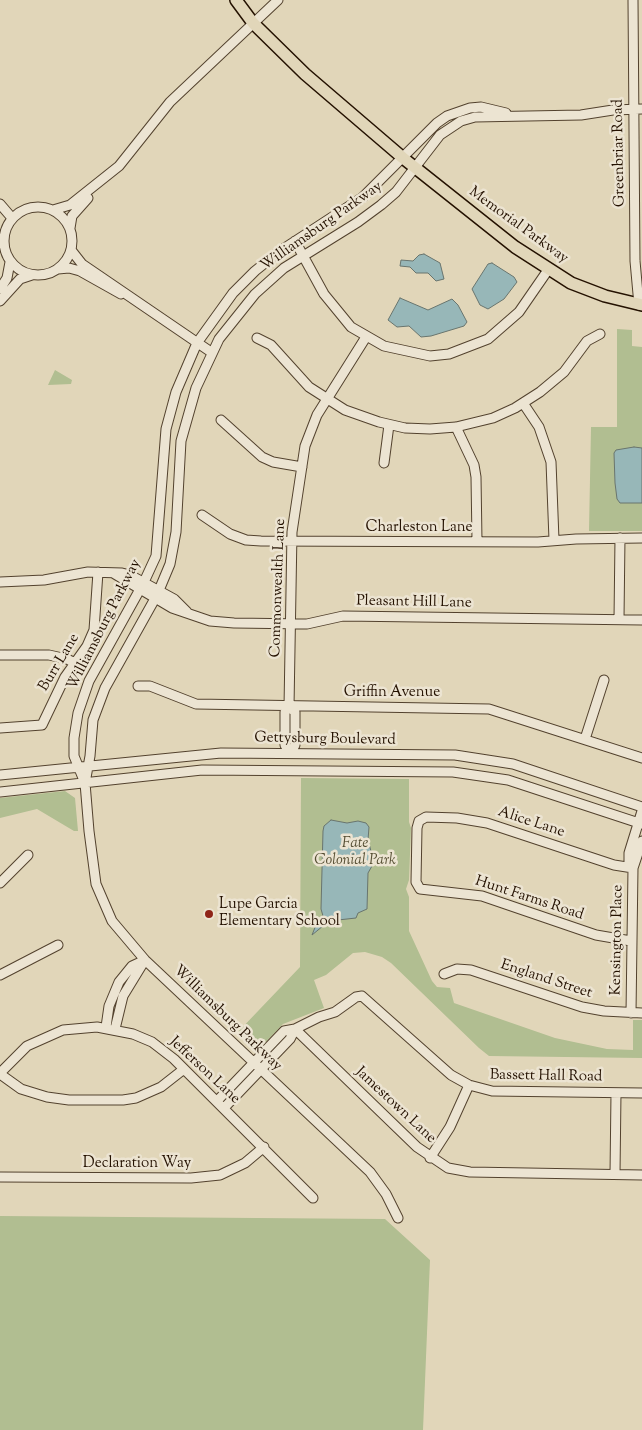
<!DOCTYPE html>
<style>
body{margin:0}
canvas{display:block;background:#e1d6b9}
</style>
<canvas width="642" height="1430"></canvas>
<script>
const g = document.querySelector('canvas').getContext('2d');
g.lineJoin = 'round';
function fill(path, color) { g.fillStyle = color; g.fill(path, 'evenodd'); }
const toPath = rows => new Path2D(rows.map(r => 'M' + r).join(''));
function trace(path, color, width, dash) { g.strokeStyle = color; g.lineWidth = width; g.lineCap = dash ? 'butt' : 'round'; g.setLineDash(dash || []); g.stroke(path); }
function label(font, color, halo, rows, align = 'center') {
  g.font = font + ' "Sorts Mill Goudy",serif'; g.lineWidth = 5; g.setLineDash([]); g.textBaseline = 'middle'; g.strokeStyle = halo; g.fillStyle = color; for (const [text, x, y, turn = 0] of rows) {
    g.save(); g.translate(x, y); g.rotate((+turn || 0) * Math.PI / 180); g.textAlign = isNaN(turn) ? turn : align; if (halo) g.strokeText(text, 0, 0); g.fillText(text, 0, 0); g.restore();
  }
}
fill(toPath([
 [617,329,632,330,632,346,642,347,642,531,589,531,591,427,617,427],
 [55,370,72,380,71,384,48,385],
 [301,778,409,779,409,822,411,828,409,880,406,889,409,897,409,931,432,981,437,987,450,988,454,1003,555,1038,607,1049,633,1050,633,1020,642,1020,642,1058,489,1056,479,1048,391,963,382,957,365,952,353,953,326,975,314,980,324,1008,283,1024,260,1048,254,1047,238,1032,300,967],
 [65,791,75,798,78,831,74,831,37,809,0,818,0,798],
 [0,1216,385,1219,430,1260,423,1430,0,1430]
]), '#b1be91');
const water = toPath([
 [424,254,440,263,444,279,436,281,428,273,416,273,410,267,400,266,401,260,413,261,419,255,424,254],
 [492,263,514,277,517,282,504,299,488,309,480,305,472,289,488,264,492,263],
 [400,298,428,310,452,299,458,305,467,322,464,326,431,336,421,337,409,326,397,327,388,320,400,298],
 [634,447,642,448,642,503,620,503,617,499,615,483,614,453,616,450,634,447],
 [331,820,347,823,358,821,366,823,369,827,368,840,372,855,372,866,368,873,367,909,358,913,356,918,329,921,312,935,316,925,323,916,321,909,323,831,324,826,331,820]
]);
fill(water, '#97b7b8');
trace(water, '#69756e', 1);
const minor = toPath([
 [633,0,635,261,639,305],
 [0,204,12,218],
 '4 241a34 34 0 1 1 68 0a34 34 0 1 1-68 0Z',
 [53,210,70,205,119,166,170,102,278,0],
 [70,228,72,216,88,198],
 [295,241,324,294,351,327,384,346,430,356,449,354,488,339,519,312,548,270],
 [71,250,82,264,211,352],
 [58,269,69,268,80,271,121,294],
 [0,289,7,278,10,262],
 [0,301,20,279,32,275],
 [257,338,271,345,309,387,345,410,379,422,405,428,430,429,456,427,493,418,515,408,540,392,564,372,587,341,600,334],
 [523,403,539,427,551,462,554,540],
 [221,420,262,457,273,462,302,467],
 [456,427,474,465,476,477,477,541],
 [384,463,389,425],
 [202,515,230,534,246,540,261,541,538,542,576,539,642,538],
 [113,573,172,608,210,621,234,623,307,624,343,616,642,620],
 [0,582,44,580,88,572,122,573,130,575,174,599,187,612],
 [619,619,620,538],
 [0,655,49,655,67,659,75,663],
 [138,686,150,686,196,704,489,709,642,758],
 [289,707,295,712,295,745,290,753],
 [0,728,42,725,65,677,87,646,94,630,98,572],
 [585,739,604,680],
 [290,753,285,745,285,712,289,707,292,532,305,446,317,415,366,337],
 [0,775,221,753,455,755,513,764,642,807],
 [85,783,74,756,74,738,78,713,89,681,144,582,156,556,166,429,176,392,197,343,233,293,255,271,280,251,363,197,437,123,447,116,470,108,481,107,506,113],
 [0,792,202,770,453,772,508,780,642,824],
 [633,868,629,862,629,853,642,811],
 [0,883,28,855],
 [631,941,596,935,482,896,420,889,416,882,417,828,419,821,426,817,457,818,487,823,614,865,633,868],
 [444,974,457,969,471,970,582,1007,604,1011,642,1013],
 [0,975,58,945],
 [631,1013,633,868,642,841],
 [106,1027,109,1006,119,982,132,966,145,960],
 [115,1029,123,996,145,960],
 [295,1029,417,1147,448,1168,470,1172,642,1175],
 [0,1073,27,1046,63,1030,97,1027,133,1034,152,1042,174,1059,313,1198],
 [0,1074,21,1089,47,1097,69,1100,123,1100,136,1098,161,1087,184,1069],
 [217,1101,284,1031,295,1029,319,1017,335,1012,356,997,362,996,451,1075,469,1085,492,1091,642,1093],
 [224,1108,290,1039,295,1029],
 [430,1158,450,1127,469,1085],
 [615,1174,616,1093],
 [0,1177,191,1178,220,1175,245,1163,264,1147],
 [398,1218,386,1194,370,1172,145,960,112,921,96,884,89,831,85,783,90,756,93,720,105,688,157,595,170,564,176,532,181,441,196,388,219,339,255,294,284,268,358,222,381,205,396,192,440,135,461,121,475,117,581,115,613,110,642,109]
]);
const major = toPath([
 [236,0,253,23,305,74,403,158,515,247,571,283,605,296,642,305]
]);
trace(minor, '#53422e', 11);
trace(major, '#241100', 14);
trace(minor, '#ece4d2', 9);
trace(major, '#e1d6b9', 11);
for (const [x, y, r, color] of [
 [209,914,5,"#8f2418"]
]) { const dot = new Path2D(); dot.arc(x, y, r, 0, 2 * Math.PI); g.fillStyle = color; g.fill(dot); trace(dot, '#ece4d2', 2); }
label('15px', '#241100', '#ece4d2', [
 ["Greenbriar Road",620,153,-91],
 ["Memorial Parkway",518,226,36],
 ["Williamsburg Parkway",322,227,-35],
 ["Charleston Lane",419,528],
 ["Commonwealth Lane",279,588,-88],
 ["Pleasant Hill Lane",414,603,1],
 ["Williamsburg Parkway",105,625,-63],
 ["Burr Lane",60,663,-59],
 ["Griffin Avenue",392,693],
 ["Gettysburg Boulevard",325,740,1],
 ["Alice Lane",531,823,18],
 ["Hunt Farms Road",529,899,18],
 ["Kensington Place",618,940,-89],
 ["England Street",546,980,18],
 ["Williamsburg Parkway",227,1019,44],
 ["Jefferson Lane",204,1071,43],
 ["Bassett Hall Road",546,1077,1],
 ["Jamestown Lane",395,1106,43],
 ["Declaration Way",137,1164]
]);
label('italic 15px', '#554e33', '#ece4d2', [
 ["Fate",355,844],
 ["Colonial Park",355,861]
]);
label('15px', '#241100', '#ece4d2', [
 ["Lupe Garcia",219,905],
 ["Elementary School",219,922]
], 'left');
</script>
